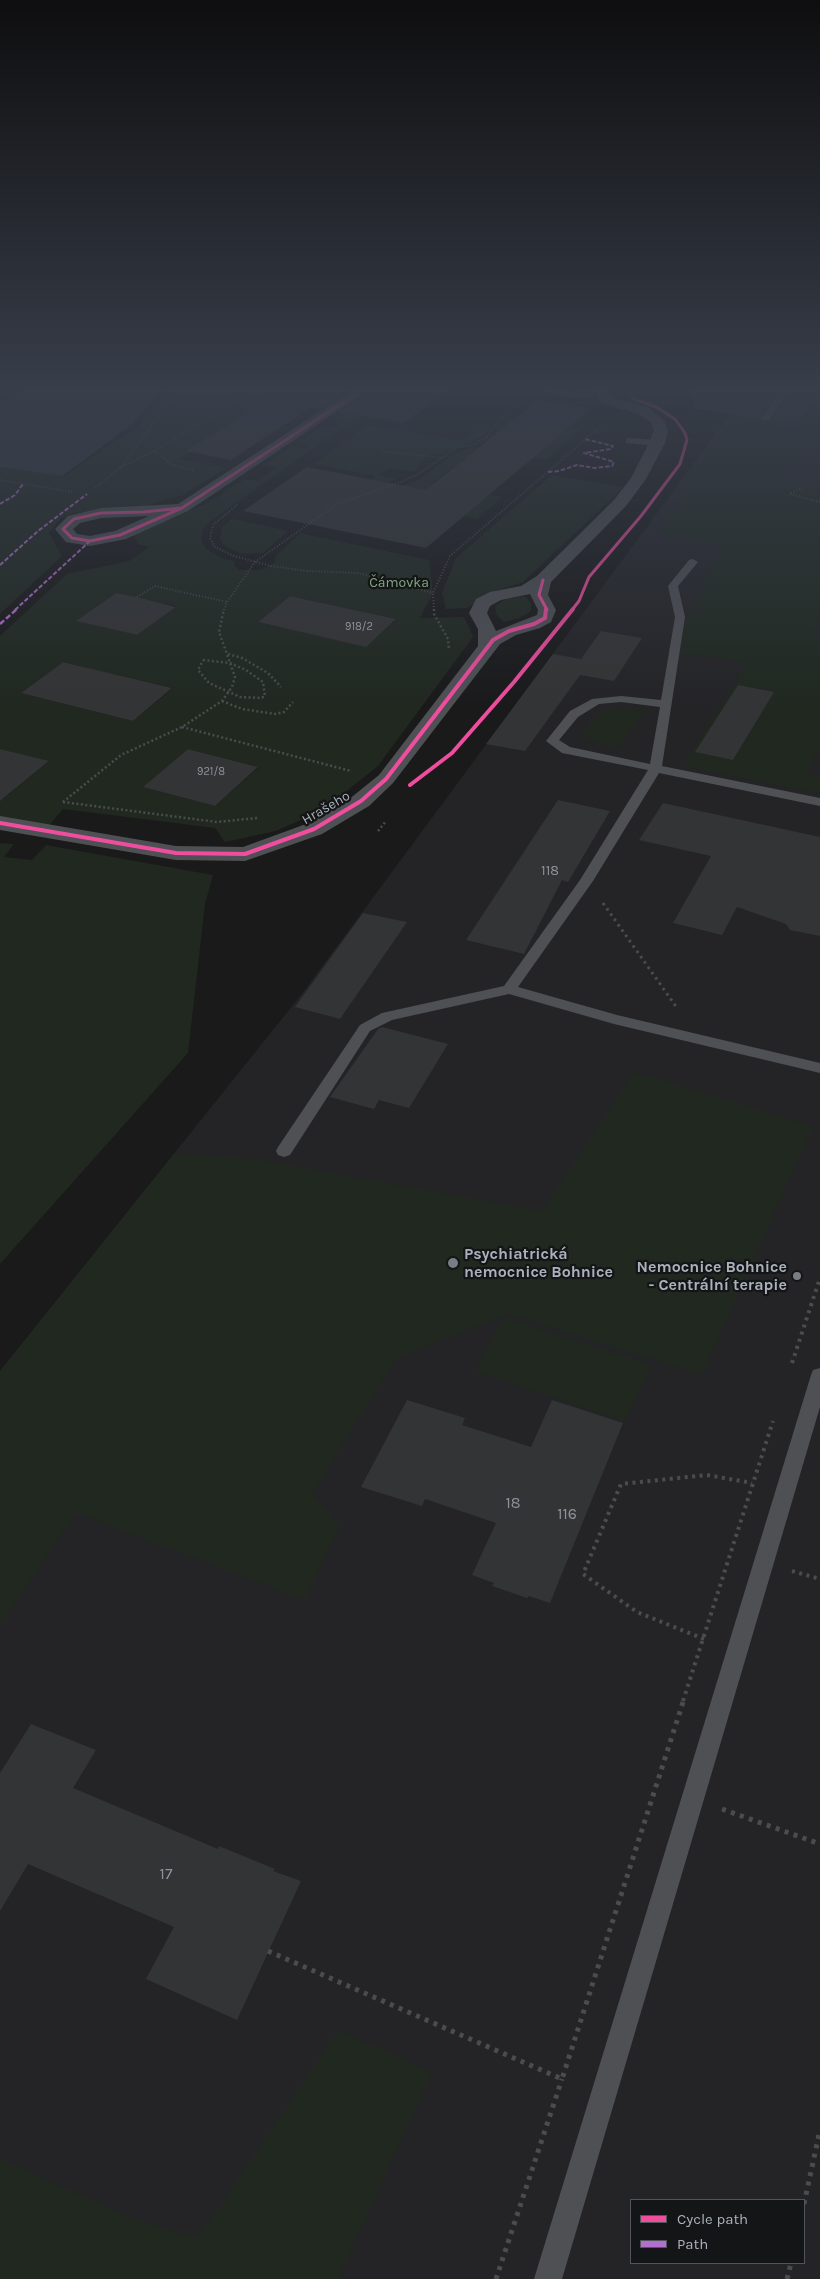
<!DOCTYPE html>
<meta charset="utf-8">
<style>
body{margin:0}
#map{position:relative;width:820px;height:2279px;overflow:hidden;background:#1a1a1b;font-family:Karla,sans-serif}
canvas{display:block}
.legend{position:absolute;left:630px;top:2199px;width:175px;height:65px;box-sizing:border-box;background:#141517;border:1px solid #515459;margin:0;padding:6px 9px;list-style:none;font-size:15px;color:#acb2bc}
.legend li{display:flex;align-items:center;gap:10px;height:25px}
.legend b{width:25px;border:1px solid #515459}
</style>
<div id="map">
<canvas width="820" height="2279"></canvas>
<ul class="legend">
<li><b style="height:6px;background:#ef4d9e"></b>Cycle path</li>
<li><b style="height:6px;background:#b36fd0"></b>Path</li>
</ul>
</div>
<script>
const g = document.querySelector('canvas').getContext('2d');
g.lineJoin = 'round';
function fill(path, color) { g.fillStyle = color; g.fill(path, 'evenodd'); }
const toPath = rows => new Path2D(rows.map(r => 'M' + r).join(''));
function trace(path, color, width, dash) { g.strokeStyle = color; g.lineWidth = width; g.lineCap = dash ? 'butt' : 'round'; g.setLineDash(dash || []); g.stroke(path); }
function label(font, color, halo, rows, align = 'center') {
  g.font = font + ' Karla,sans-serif'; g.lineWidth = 4.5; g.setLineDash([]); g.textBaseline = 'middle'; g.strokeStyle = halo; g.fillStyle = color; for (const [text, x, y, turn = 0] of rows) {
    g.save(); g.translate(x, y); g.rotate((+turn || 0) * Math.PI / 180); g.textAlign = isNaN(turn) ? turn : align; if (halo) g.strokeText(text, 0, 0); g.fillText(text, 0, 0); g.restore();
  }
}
fill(toPath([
 [748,390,820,390,820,2279,0,2279,0,1371,301,995],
 [631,2200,804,2200,804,2263,631,2263]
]), '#242427');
fill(toPath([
 [165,390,287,390,278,391,243,413,247,414,231,427,226,426,217,432,180,459,227,468,183,495,145,506,144,508,74,513,61,518,49,533,62,556,0,614,0,467,64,476,137,427],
 [373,390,396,390,209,522,203,529,201,539,206,549,224,559,234,561,235,566,239,570,260,570,268,567,274,563,276,556,300,533,429,560,433,593,420,618,464,617,473,637,378,766,323,810,276,831,225,842,215,828,63,809,45,830,0,822,0,798,3,799,48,762,0,749,0,636,67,574,129,561,149,547,138,544,133,535,210,502,244,479,257,481,276,468,264,465,293,446,306,449,310,445,299,442,322,426,334,427,343,422,332,419],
 [116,593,176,606,176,607,137,635,77,621],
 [290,596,395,619,396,620,366,646,258,622],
 [63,662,172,688,172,689,133,721,21,693],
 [188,749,258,767,258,768,215,806,144,787],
 [820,410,820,445,765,477,820,493,820,616,812,633,820,635,820,747,806,774,820,777,820,794,683,766,746,664,671,650,723,545,660,534,730,418,789,428,813,425],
 [738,685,773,692,734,760,695,752],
 [511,419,581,430,546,460,500,452,514,428,503,426,506,420],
 [368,425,462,441,479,430,489,431,483,436,439,455,432,453,422,460,415,472,389,468,379,475,398,479,352,493,376,476,314,464],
 [474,447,478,448,433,483,502,497,477,519,367,498,418,480,449,457],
 [552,475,624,487,523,582,490,593,467,608,446,609,442,593,456,558],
 [232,519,261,525,288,531,263,553,242,554,223,545,220,538,222,527],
 [525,596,531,604,531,611,520,618,504,622,496,614,495,606,506,599],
 [607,709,645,710,617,749,583,737,590,723],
 [0,843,14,844,4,857,32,860,46,845,213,875,205,904,188,1053,0,1264],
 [634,1072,813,1126,702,1375,509,1314,397,1358,312,1494,340,1526,305,1600,76,1513,0,1624,0,1371,174,1154,255,1159,542,1211],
 [504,1317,651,1365,625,1422,475,1371],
 [338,2030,432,2072,338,2279,0,2279,0,2159,137,2220,198,2238]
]), '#202820');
fill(toPath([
 [25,390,161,390,133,424,62,476,0,467,0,402]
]), '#2d383e');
fill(toPath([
 [280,390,350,390,321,409,311,407,231,460,186,451,246,414,242,413],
 [371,390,450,390,403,423,339,412],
 [694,390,780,390,760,418,693,409],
 [792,390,820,390,820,392,797,423,772,419],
 [538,400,591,409,426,548,243,511,307,467,426,490],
 [116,593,137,597,176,607,137,635,76,621],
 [290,596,396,619,366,647,258,622],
 [601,631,642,638,614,681,580,675,525,751,486,744,553,654,581,659],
 [63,662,172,688,133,721,21,693],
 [738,685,774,692,733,760,695,752],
 [0,749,49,761,0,801],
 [188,749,258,767,215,806,143,787],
 [558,800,610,811,568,882,562,880,524,954,466,940],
 [663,803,820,837,820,936,790,930,786,924,737,907,722,935,673,923,711,856,639,840],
 [363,913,407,922,340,1019,295,1007],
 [382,1027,448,1044,409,1108,379,1100,374,1109,330,1097,378,1029],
 [407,1400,465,1418,462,1425,531,1447,552,1400,623,1423,550,1603,529,1596,527,1598,492,1586,494,1583,472,1575,496,1523,425,1499,422,1506,361,1487],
 [31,1724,96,1750,73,1788,218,1849,219,1846,275,1869,273,1871,301,1881,237,2020,146,1979,174,1927,28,1864,0,1911,0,1773]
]), '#333435');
trace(toPath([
 [384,403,402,390],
 [381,451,442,458],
 [123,466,154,451],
 [193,470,172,465,154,451,255,390],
 [0,480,73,492],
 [95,488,122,466,178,390],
 [791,493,803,488],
 [790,494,820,502],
 [237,505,213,525,210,538,215,547,234,556,271,566,307,571,358,573,433,593],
 [137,597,155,586,227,602],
 [224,610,227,602,255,562,337,504,401,482,418,474,458,447,473,445,487,437,499,420,525,399],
 [434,610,433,593,450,556,602,425]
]), '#4a4c4e', 2, [1, 2]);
trace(toPath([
 [434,609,434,614,448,639,449,649],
 [228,654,242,658,268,673,281,687],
 [203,660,230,663,246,670,263,682,265,696,261,698,240,697,209,683,198,670,203,660],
 [222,701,242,709,275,714,284,712,293,702],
 [182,727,351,771],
 [63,802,217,822,257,818],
 [63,802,121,755,182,727,222,701,232,687,235,677,219,632,224,609],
 [378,831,386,821]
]), '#4a4c4e', 2.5, [2, 2.5]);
trace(toPath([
 [603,903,677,1008]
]), '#4a4c4e', 3, [2.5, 4]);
trace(toPath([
 [792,1363,820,1278],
 [792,1571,820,1579],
 [704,1639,637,1612,583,1574,621,1484,707,1475,752,1483],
 [683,1701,773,1421]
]), '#4a4c4e', 4, [3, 4.5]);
trace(toPath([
 [722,1809,820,1844],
 [268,1951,562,2079,684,1699],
 [804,2204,820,2130],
 [496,2279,562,2079],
 [787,2279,791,2263]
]), '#4a4c4e', 5, [4, 5.5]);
fill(toPath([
 [541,390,575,392,600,390,604,393,591,398,575,398,541,390],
 [782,390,790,390,769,420,763,420,762,418,782,390],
 [629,438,657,440,661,443,657,446,626,443,626,439,629,438],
 [693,559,698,562,678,586,685,617,662,766,820,798,820,806,659,773,593,881,518,987,617,1015,820,1063,820,1073,614,1024,509,994,392,1020,370,1031,290,1155,284,1157,278,1155,276,1151,278,1147,360,1025,382,1013,504,986,580,880,648,770,562,753,546,741,570,711,592,699,621,696,661,700,675,617,668,586,689,560,693,559],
 [621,702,660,707,650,764,570,747,559,740,578,717,599,704,621,702],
 [820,1368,820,1407,562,2279,534,2279,811,1375,813,1370,820,1368]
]), '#4e5054');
fill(toPath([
 [353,390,369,390,188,511,126,539,90,546,66,542,55,529,68,516,101,508,178,504,353,390],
 [149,516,115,531,90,536,77,534,73,529,80,523,101,518,149,516],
 [595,390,609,390,608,392,612,397,649,408,664,420,668,430,665,443,646,479,626,506,551,582,548,595,556,610,551,622,540,628,516,635,500,644,393,783,369,806,322,834,245,861,176,860,0,830,0,816,176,846,243,847,306,824,353,796,379,775,478,646,478,629,469,613,476,599,490,592,521,586,537,576,614,500,631,478,649,443,654,430,651,422,639,414,602,403,593,393,595,390],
 [530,594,538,610,537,615,496,631,487,613,490,606,501,600,530,594]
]), '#4e5054');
trace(toPath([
 [548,472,559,471,577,465,594,468,612,466,614,462,584,453,611,449,613,446,585,439],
 [0,504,15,495,23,484],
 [0,565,38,531,87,494],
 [15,610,90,541]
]), '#b36fd0', 2, [4.5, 2]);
trace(toPath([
 [0,624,17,609]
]), '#b36fd0', 2.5, [5.5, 2.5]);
trace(toPath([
 [182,508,120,535,90,541,72,538,63,529,74,519,101,513,144,512,182,508],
 [182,508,362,390],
 [543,580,539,595,547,610],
 [572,610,579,601,589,577,641,516,680,464,687,440,685,433,675,419,656,407,632,398]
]), '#ef4d9e', 3);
trace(toPath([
 [410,785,452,753,514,682,573,609],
 [0,823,176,853,245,854,314,829,361,801,386,779,493,640,509,631,534,624,545,618,546,609]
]), '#ef4d9e', 4);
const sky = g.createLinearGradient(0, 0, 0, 709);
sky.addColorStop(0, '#0e0e0f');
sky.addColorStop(0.55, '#383e4a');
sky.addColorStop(1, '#383e4a00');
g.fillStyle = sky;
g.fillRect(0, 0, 820, 709);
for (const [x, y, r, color] of [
 [453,1263,6,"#797d84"],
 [797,1276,5,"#797d84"]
]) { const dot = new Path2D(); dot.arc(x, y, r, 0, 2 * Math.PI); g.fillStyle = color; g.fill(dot); trace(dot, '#141517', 2); }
label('11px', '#8e929a', null, [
 ["918/2",359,627],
 ["921/8",211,772]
]);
label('14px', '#84a782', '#141517', [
 ["Čámovka",399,583]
]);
label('14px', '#acb2bc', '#141517', [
 ["Hrašeho",326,808,-30]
]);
label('14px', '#8e929a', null, [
 ["118",550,871]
]);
label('bold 16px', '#acb2bc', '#141517', [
 ["Psychiatrická",464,1254],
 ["nemocnice Bohnice",464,1272],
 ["Nemocnice Bohnice",787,1267,"right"],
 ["- Centrální terapie",787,1285,"right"]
], 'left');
label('16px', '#8e929a', null, [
 ["18",513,1503],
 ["116",567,1514],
 ["17",166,1874]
]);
</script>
